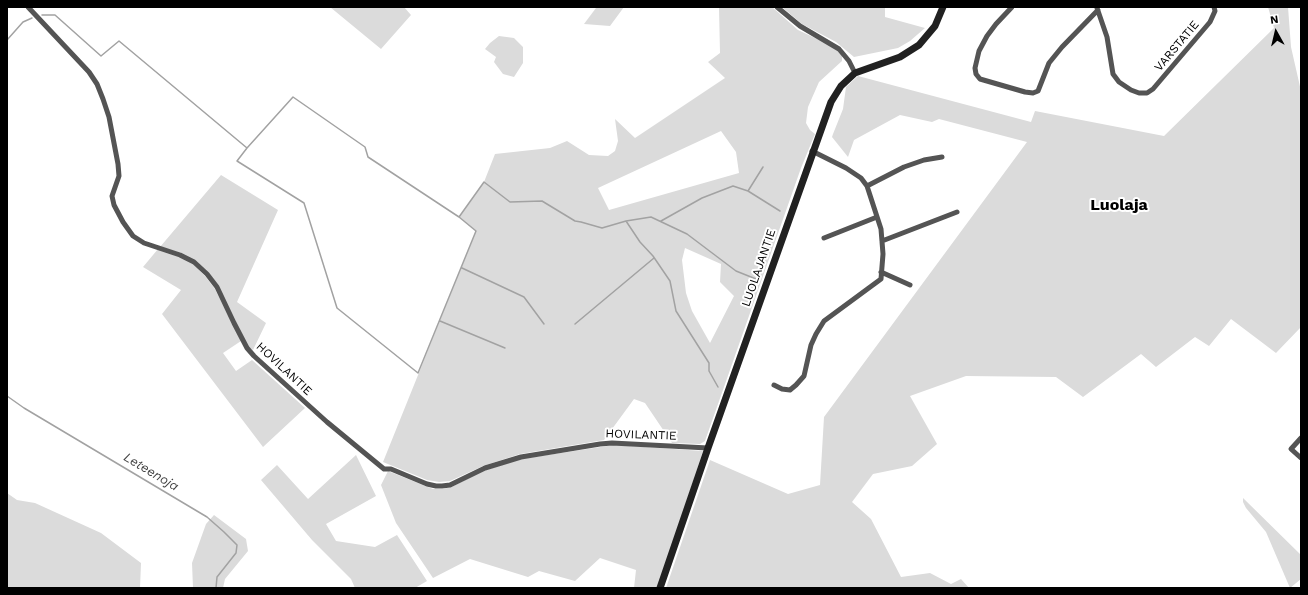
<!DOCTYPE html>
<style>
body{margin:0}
#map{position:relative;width:1308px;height:595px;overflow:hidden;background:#fff;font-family:"Work Sans",sans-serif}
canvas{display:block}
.frame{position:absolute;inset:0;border:8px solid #000;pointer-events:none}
.north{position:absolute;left:1256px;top:12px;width:40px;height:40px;-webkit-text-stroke:3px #fff;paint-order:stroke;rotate:352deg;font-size:11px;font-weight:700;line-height:16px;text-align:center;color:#000}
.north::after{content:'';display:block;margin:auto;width:14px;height:18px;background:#000;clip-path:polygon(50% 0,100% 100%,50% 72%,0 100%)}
</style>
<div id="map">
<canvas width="1308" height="595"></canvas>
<div class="frame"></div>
<div class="north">N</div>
</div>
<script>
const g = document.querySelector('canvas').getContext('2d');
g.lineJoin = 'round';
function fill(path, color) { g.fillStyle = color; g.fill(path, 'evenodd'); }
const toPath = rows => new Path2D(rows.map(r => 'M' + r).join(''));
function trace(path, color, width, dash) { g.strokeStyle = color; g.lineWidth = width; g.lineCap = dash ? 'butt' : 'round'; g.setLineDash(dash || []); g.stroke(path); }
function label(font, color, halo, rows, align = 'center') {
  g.font = font + ' "Work Sans",sans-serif'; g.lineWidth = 4; g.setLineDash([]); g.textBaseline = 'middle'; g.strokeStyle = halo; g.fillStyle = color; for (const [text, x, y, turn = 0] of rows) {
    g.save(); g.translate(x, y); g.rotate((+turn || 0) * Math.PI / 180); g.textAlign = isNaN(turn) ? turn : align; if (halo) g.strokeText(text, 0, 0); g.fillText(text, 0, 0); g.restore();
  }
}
fill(toPath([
 [330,7,404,7,411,15,381,49],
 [595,7,624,7,610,26,584,24,596,8],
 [719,7,772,7,798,30,830,45,842,54,842,61,819,82,808,107,806,123,810,130,815,134,801,168,705,441,700,444,672,443,645,403,634,399,604,440,520,454,483,466,450,481,439,482,427,480,383,462,476,231,459,217,484,182,495,154,550,148,567,141,589,155,608,156,615,151,618,141,615,119,635,138,725,78,708,62,720,53],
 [721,131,736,152,739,173,609,210,598,188],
 [685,248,721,264,720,282,734,296,710,343,692,311,686,293,682,260],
 [782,7,885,7,885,17,925,28,910,41,898,48,854,57,836,42,802,24],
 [1268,7,1288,7,1291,47,1301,91,1301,327,1276,353,1231,319,1209,346,1195,337,1156,367,1141,354,1083,397,1056,377,966,376,910,396,937,444,912,466,873,474,852,502,871,519,901,577,930,573,951,584,961,579,969,588,666,588,710,460,788,494,820,485,824,417,1027,142,939,119,932,122,900,115,854,140,848,157,832,137,833,134,843,109,846,87,858,76,1031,122,1035,111,1164,136,1274,28],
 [499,36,514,38,523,47,523,63,514,77,503,74,494,62,496,57,485,49,490,43],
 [221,175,278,210,237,302,266,323,253,350,248,347,218,286,194,261,160,247],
 [158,249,179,256,193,264,205,276,215,289,241,341,223,353,236,371,252,360,305,408,263,447,162,314,181,290,143,267],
 [614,445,703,451,658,588,634,588,636,570,600,558,575,581,539,571,528,577,470,559,433,578,396,523,381,485,388,471,433,489,443,489,451,487,486,470,521,459],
 [356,455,376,496,326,524,336,541,375,547,397,535,427,581,415,588,355,588,351,579,312,540,261,480,277,465,308,499],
 [7,493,17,500,35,503,101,533,141,563,140,588,7,588],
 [1243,498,1301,555,1301,579,1290,588,1266,532,1246,508,1243,502],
 [214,515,246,539,248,551,225,579,223,588,193,588,192,563,206,524]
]), '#dbdbdb');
trace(toPath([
 [42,15,55,15,101,56,119,41,247,148,237,161,304,203,337,308,418,373,476,231,459,217,368,157,365,147,293,97,247,148],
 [7,40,23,22,32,18],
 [748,191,780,211],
 [459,217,484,182,510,202,542,201,575,221,581,222,602,228,626,221,640,242,653,256,670,281,676,311,709,363,709,371,718,387],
 [626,221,651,217,687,234,736,271,756,279],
 [661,221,702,198,733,186,748,191,763,167],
 [462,268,524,297,544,324],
 [440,321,505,348],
 [575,324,654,258],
 [7,396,24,408,207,517,224,532,237,545,236,553,217,577,216,588]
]), '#a2a2a2', 1.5);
trace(toPath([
 [28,7,89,72,97,84,103,99,109,117,118,164,119,176,112,196,114,205,123,222,133,236,144,243,180,255,194,262,207,274,217,287,234,323,247,348,254,356,327,422,384,469,391,469,427,484,436,486,442,486,450,485,485,468,521,457,600,444,612,443,708,448],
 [777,7,800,26,839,49,849,61,855,73],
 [1012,7,996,24,987,36,979,51,975,68,976,74,980,79,1025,92,1033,93,1038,91,1049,63,1062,47,1098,10],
 [1097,8,1107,37,1113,74,1119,82,1131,90,1139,93,1147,93,1153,89,1210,22,1215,11,1214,7],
 [867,186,904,167,924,160,942,157],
 [824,238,877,217],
 [882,241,957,212],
 [881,272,910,285],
 [774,385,782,389,790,390,796,385,804,376,811,345,816,334,824,321,881,279,883,254,881,229,867,186,861,178,846,168,812,151],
 [1301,438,1291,449,1301,458]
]), '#545454', 5);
trace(toPath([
 [660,588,708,448,831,102,841,86,855,73,900,57,919,45,935,26,943,7]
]), '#212121', 7);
label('12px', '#000', '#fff', [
 ["VARSTATIE",1177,46,-50],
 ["LUOLAJANTIE",759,268,-71],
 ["HOVILANTIE",284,369,43],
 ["HOVILANTIE",641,435,2]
]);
label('italic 13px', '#434343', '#fff', [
 ["Leteenoja",151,472,31]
]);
label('bold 16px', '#000', '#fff', [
 ["Luolaja",1119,205]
]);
</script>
